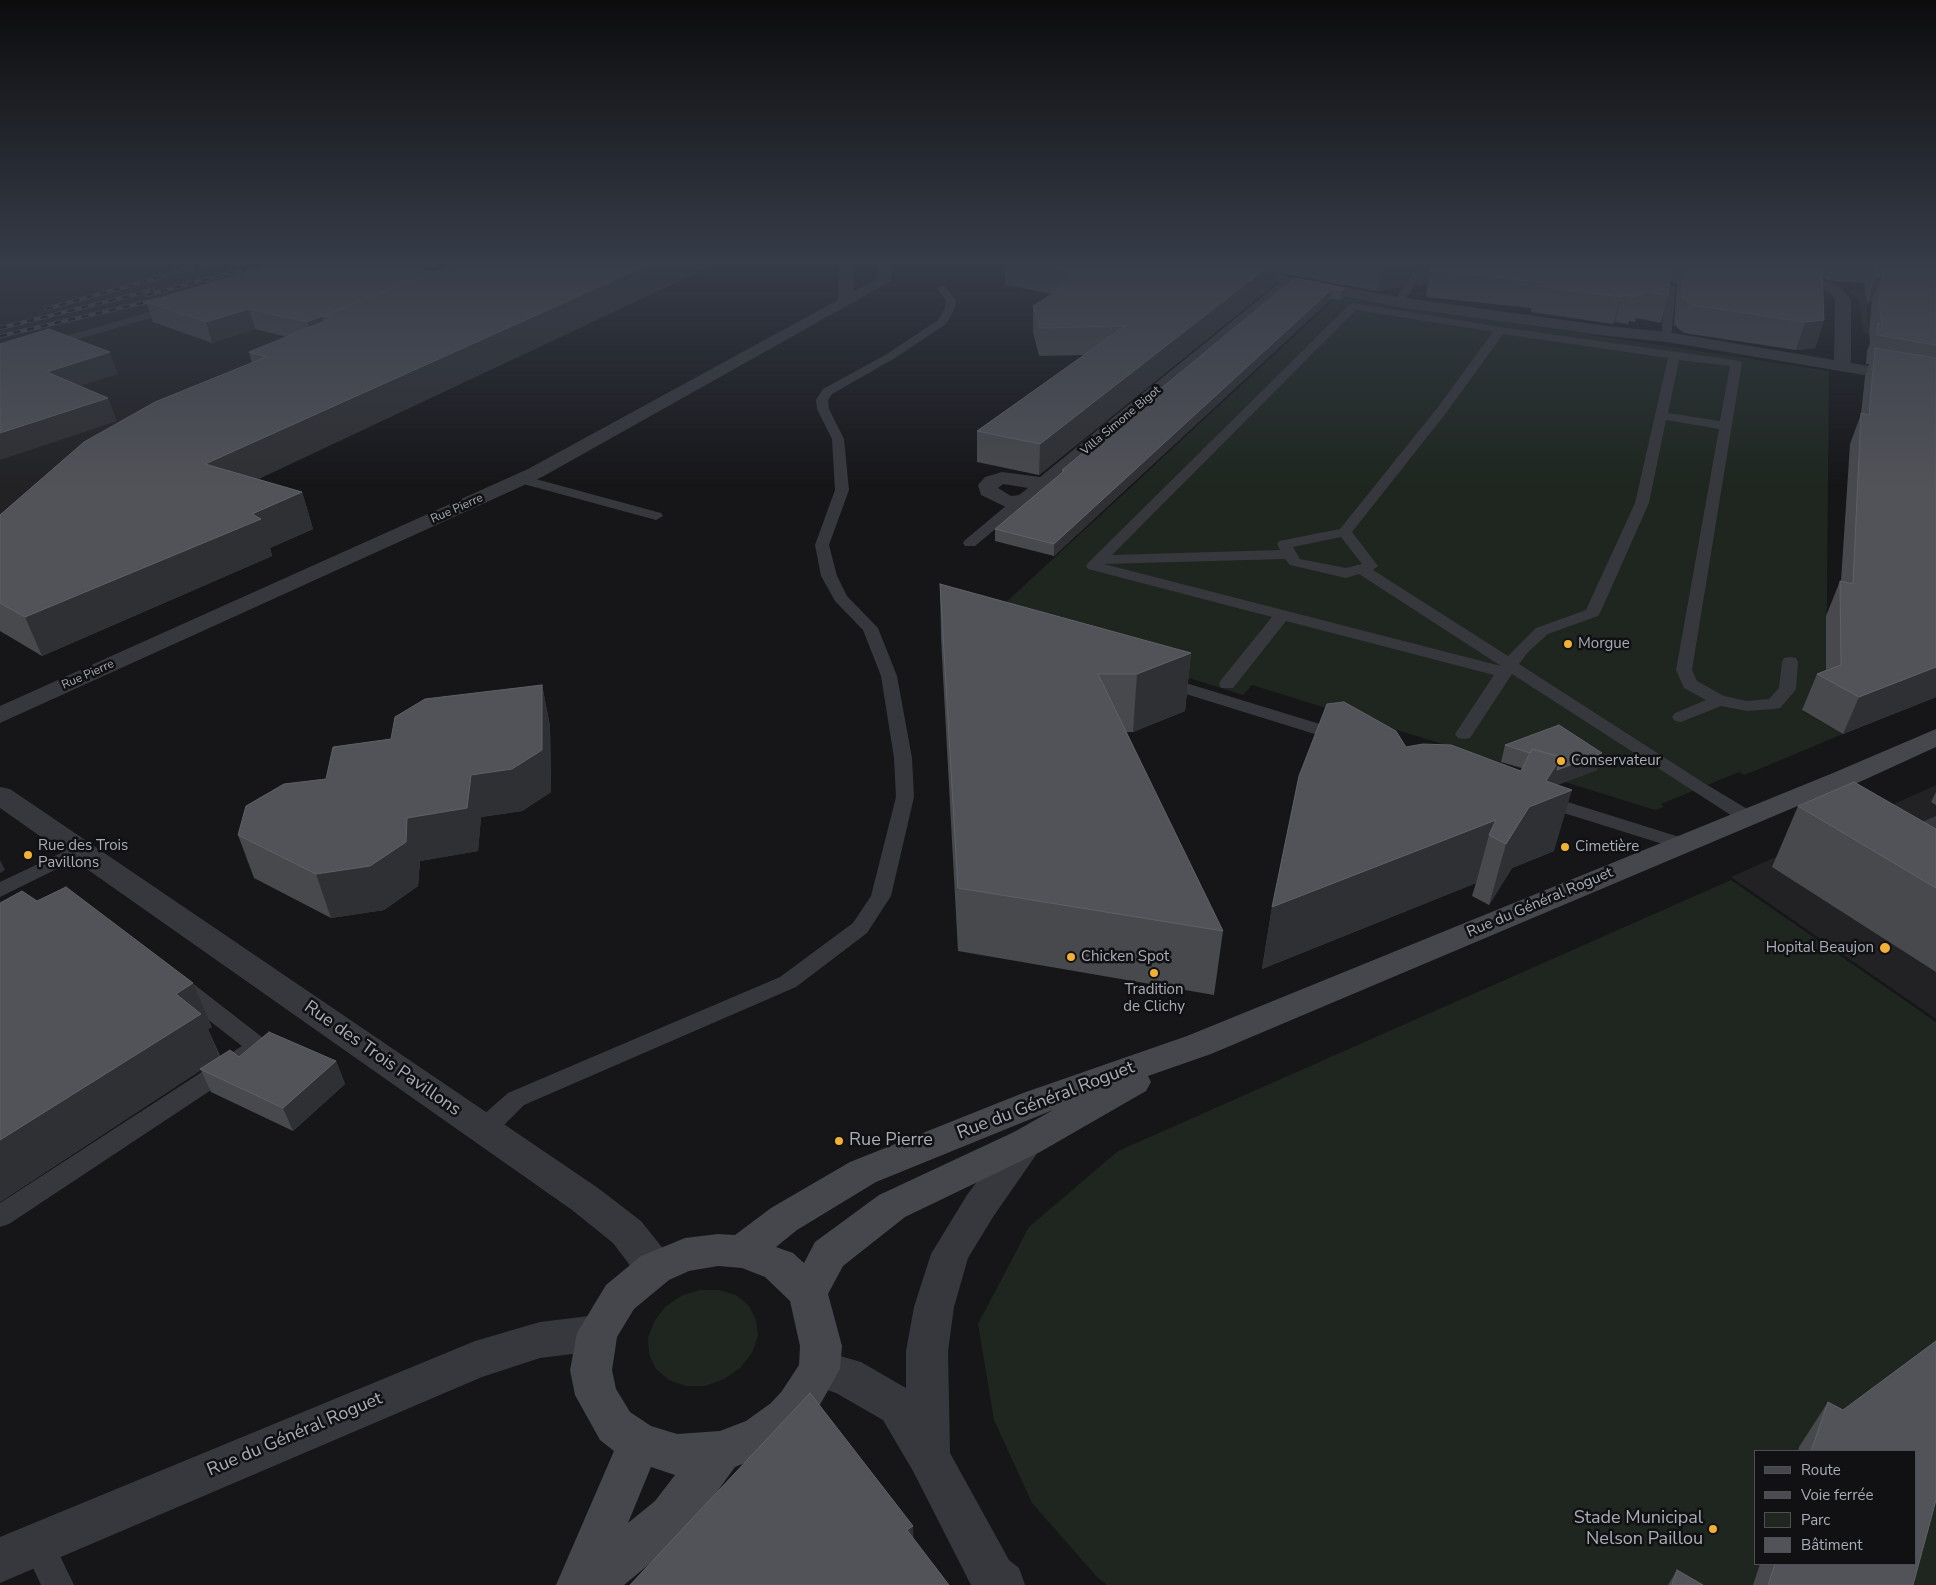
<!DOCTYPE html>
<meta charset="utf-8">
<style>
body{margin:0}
#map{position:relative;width:1936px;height:1585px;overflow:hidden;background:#161618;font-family:"Nunito Sans",sans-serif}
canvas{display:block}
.legend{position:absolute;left:1754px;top:1450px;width:162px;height:115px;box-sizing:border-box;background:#111113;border:1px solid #4d4f55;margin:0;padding:6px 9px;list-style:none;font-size:15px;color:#a8adb8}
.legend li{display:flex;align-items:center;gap:10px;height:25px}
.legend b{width:25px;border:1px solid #4d4f55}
</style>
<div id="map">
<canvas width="1936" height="1585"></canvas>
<ul class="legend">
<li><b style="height:6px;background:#45474d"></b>Route</li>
<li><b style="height:6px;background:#4a4c52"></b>Voie ferrée</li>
<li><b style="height:14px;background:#1e261f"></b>Parc</li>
<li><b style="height:14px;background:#525359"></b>Bâtiment</li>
</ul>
</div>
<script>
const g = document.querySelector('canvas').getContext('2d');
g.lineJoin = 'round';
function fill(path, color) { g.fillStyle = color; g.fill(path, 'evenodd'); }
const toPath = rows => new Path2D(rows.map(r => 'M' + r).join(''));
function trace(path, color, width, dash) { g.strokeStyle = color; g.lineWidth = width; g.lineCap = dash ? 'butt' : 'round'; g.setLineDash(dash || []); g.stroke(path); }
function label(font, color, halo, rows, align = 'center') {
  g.font = font + ' "Nunito Sans",sans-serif'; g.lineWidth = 5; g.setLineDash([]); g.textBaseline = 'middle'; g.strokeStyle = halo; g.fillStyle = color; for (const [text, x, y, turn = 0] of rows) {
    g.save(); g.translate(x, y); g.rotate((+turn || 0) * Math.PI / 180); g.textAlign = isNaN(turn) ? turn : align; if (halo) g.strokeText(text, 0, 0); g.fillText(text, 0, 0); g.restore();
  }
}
fill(toPath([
 [0,265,502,265,0,533],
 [1936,785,1936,1019,1731,877]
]), '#222225');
fill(toPath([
 [1848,290,1911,294,1915,324,1866,296,1869,328,1873,329,1873,335,1863,333,1860,302],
 [1338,296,1829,371,1826,701,1802,711,1843,734,1752,772,1744,775,1739,772,1661,804,1664,807,1655,810,1252,685,1243,695,991,616],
 [1731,880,1936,1022,1936,1585,1107,1585,1097,1577,1032,1503,994,1420,978,1324,1029,1227,1118,1151],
 [1755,1451,1915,1451,1915,1564,1755,1564],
 [700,1290,719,1290,736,1295,749,1306,756,1320,758,1336,752,1353,740,1368,724,1379,705,1386,686,1386,669,1380,656,1369,649,1354,648,1337,655,1320,666,1306,683,1295]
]), '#1e261f');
fill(toPath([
 [1418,265,1428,265,1402,304,1394,304,1393,302,1418,265],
 [1646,275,1676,287,1671,339,1663,339,1661,337,1666,289,1642,280,1641,278,1646,275],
 [942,286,946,287,956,300,955,308,946,324,895,358,832,394,828,400,829,409,844,439,849,490,829,545,837,576,847,596,878,628,897,676,912,758,914,797,891,896,867,933,796,987,524,1105,493,1136,484,1139,475,1136,472,1129,475,1122,508,1093,780,977,853,923,871,896,896,797,894,758,881,676,863,630,835,601,821,576,815,545,835,490,832,439,817,409,816,400,823,389,887,354,938,320,945,308,946,300,937,289,942,286],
 [1354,303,1500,327,1740,361,1742,363,1692,670,1697,681,1724,696,1747,701,1769,699,1779,688,1782,662,1784,658,1790,657,1796,658,1798,662,1796,689,1793,693,1780,708,1774,709,1747,711,1721,706,1681,722,1675,721,1672,717,1675,713,1706,700,1684,688,1676,670,1719,429,1666,420,1649,503,1600,613,1598,616,1548,634,1528,652,1519,664,1704,783,1754,813,1757,817,1754,821,1740,821,1512,674,1470,738,1464,739,1458,738,1455,734,1494,675,1286,621,1233,688,1221,688,1219,684,1221,680,1272,617,1088,569,1086,566,1088,563,1350,304,1354,303],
 [1356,310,1493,332,1438,407,1340,529,1279,541,1277,544,1280,550,1112,555,1356,310],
 [1503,334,1668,358,1635,503,1586,610,1536,628,1508,656,1373,570,1378,566,1352,532,1446,413,1503,334],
 [1679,360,1730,366,1720,421,1668,413,1679,360],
 [1341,537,1362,564,1346,568,1300,559,1293,547,1341,537],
 [1285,559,1290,565,1346,578,1359,574,1501,666,1104,564,1285,559],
 [174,305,179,308,178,310,0,362,0,355,174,305],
 [521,475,661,513,663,516,656,520,516,482,514,479,516,476,521,475],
 [1018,499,1023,500,1025,503,1023,506,975,546,965,546,963,543,965,540,1013,500,1018,499],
 [1163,676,1346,732,1349,736,1346,740,1334,740,1157,685,1155,681,1157,677,1163,676],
 [1542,794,1689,840,1692,844,1689,848,1682,850,1535,804,1533,800,1535,796,1542,794],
 [1936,816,1936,829,1907,841,1900,839,1897,835,1900,831,1936,816],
 [80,844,87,846,90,850,87,854,0,897,0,882,80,844],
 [183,980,191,982,267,1041,271,1047,267,1053,9,1224,0,1227,0,1203,242,1046,175,994,172,988,175,982,183,980],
 [38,1528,49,1533,74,1585,41,1585,22,1544,27,1533,38,1528]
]), '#37383d');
fill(toPath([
 [839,265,853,265,854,291,877,279,877,265,891,265,891,281,542,477,0,723,0,706,528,469,838,300,839,265],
 [1219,265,1242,265,1290,277,1398,297,1607,326,1667,332,1834,360,1835,300,1831,293,1770,268,1768,265,1787,265,1841,287,1851,300,1851,363,1936,377,1936,387,1667,342,1607,336,1398,307,1293,286,1032,504,1008,508,981,495,978,485,985,477,1002,472,1040,477,1279,283,1221,268,1219,265],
 [1003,484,1028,488,1019,495,1011,496,998,488,1003,484],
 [0,787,10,789,598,1188,641,1221,669,1256,675,1268,669,1280,655,1285,641,1280,613,1243,572,1210,0,808,0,787]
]), '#37383d');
fill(toPath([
 [1027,1128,1040,1132,1045,1142,993,1217,968,1258,954,1307,948,1351,950,1453,1009,1560,1019,1568,1025,1585,971,1585,913,1471,883,1420,836,1393,804,1382,798,1369,804,1356,819,1350,861,1362,906,1388,906,1351,914,1307,931,1254,967,1195,1014,1132,1027,1128],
 [597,1315,611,1320,617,1333,611,1346,597,1351,540,1358,482,1377,0,1583,0,1537,475,1341,540,1322,597,1315]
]), '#37383d');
fill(toPath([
 [1936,729,1936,747,1853,785,1800,805,1211,1054,1148,1076,1151,1082,1146,1091,1040,1152,905,1217,843,1266,828,1294,842,1346,840,1369,812,1419,801,1431,776,1450,735,1467,687,1533,624,1585,556,1585,614,1451,600,1440,575,1395,570,1370,577,1333,606,1285,641,1256,685,1238,718,1234,735,1235,771,1208,850,1162,1023,1093,1187,1036,1833,773,1936,729],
 [1053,1110,1014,1132,879,1195,815,1242,804,1263,793,1253,776,1247,797,1230,876,1182,1053,1110],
 [718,1266,742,1268,765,1277,790,1301,800,1346,799,1365,782,1391,771,1403,746,1421,720,1431,677,1434,651,1426,630,1412,616,1389,612,1370,617,1337,634,1309,669,1280,689,1271,718,1266],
 [651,1467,675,1475,655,1501,628,1523,651,1467]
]), '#45474d');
const rail = toPath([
 [147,295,261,265],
 [46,309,203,265],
 [0,328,153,290],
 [0,336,159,299]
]);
trace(rail, '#4a4c52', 4);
trace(rail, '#111113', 2.5, [7]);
fill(toPath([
 [466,265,713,265,258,479,302,492,313,529,270,548,272,556,42,656,0,631,0,515,252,363,249,352,287,337,255,329,212,343,153,322,146,302,433,272,433,273,457,268],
 [1005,265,1416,265,1401,287,1377,291,1290,275,1276,272,1275,284,1039,475,977,462,977,431,1084,355,1039,356,1033,333,1033,306,1052,294,1005,285],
 [1421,265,1936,265,1936,697,1843,734,1802,710,1817,674,1826,670,1826,616,1840,581,1841,581,1850,444,1861,414,1865,377,1869,364,1866,364,1867,351,1870,343,1869,331,1872,300,1867,304,1864,283,1830,281,1823,278,1824,320,1815,348,1796,350,1684,333,1674,325,1677,284,1670,281,1668,296,1661,323,1636,318,1635,322,1629,321,1628,324,1615,322,1613,324,1531,312,1531,308,1426,297,1428,283,1417,285],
 [1295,278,1345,288,1344,298,1341,300,1331,299,1054,556,995,541,995,529,1062,473,1062,470],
 [940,584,1191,653,1185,711,1133,732,1126,732,1223,931,1214,995,958,951,941,639],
 [542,685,550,726,551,792,522,811,481,817,478,851,420,861,418,886,384,910,331,918,254,878,238,835,391,739],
 [1505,745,1597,770,1557,785,1554,851,1512,868,1489,905,1472,896,1476,883,1262,969,1272,907,1406,747,1521,771,1522,768,1501,762],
 [1936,792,1936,805,1931,802],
 [1798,806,1936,829,1936,972,1772,867],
 [0,903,212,1027,208,1029,220,1056,336,1061,345,1084,293,1131,211,1092,201,1070,0,1202],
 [1936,1341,1936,1500,1913,1585,1753,1585,1760,1564,1915,1564,1915,1451,1798,1451,1799,1447,1828,1402,1843,1410],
 [1677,1570,1703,1585,1668,1585]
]), '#47494d');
fill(toPath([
 [648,265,713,265,216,499,205,464],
 [1270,265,1277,265,1275,284,1039,475,1040,444],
 [1381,265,1416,265,1401,287,1377,291],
 [1421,265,1439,265,1430,270,1428,283,1417,285],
 [1882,274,1872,300,1867,304,1876,278],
 [1345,288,1344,298,1341,300,1342,291],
 [1332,289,1331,299,1054,556,1054,544],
 [1622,295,1615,322,1613,324,1621,297],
 [249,309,255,329,212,343,206,322],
 [322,316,327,337,313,343,307,322],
 [1824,320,1815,348,1796,350,1805,322],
 [110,352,118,374,55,394,47,372],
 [108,398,117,421,0,460,0,433],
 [302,492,313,529,270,548,272,556,42,656,25,617,252,514],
 [1191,653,1185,711,1133,732,1137,674],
 [1936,667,1936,697,1843,734,1859,697],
 [542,685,550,726,551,792,522,811,481,817,478,851,420,861,418,886,384,910,331,918,316,874,407,818,471,775],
 [1602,753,1597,770,1552,787,1572,790,1554,851,1512,868,1489,905,1506,844,1561,757],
 [1496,820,1489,835,1476,883,1262,969,1272,907],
 [0,860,5,870,0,873],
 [193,983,212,1027,208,1029,220,1058,200,1069,201,1070,0,1202,0,1140,176,994],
 [336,1061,345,1084,293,1131,283,1108],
 [913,1526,915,1569,907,1530]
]), '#2f3033');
const building = toPath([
 [271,265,400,265,433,272,307,322,249,309,206,322,146,302,271,265],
 [466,265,648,265,205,464,302,492,252,514,261,519,25,617,0,603,0,515,84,442,155,402,266,357,249,352,332,318,322,316,449,266,457,268,466,265],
 [1036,265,1270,265,1040,444,977,431,1125,326,1040,328,1033,306,1064,286,1059,285,1079,273,1036,265],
 [1434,265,1671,265,1668,296,1644,291,1643,295,1636,294,1635,297,1622,295,1621,297,1537,286,1538,282,1430,270,1434,265],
 [1684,265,1822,265,1824,320,1805,322,1692,305,1682,298,1684,265],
 [1874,265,1936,265,1936,345,1877,335,1878,323,1882,324,1879,304,1882,274,1876,278,1874,265],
 [1295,278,1345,288,1342,291,1332,289,1054,544,995,529,1064,471,1062,470,1295,278],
 [49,329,110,352,47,372,108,398,0,433,0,344,49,329],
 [1875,348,1936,358,1936,667,1859,697,1817,674,1841,665,1840,581,1853,584,1861,413,1869,415,1875,348],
 [940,584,1191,653,1137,674,1098,674,1223,931,958,888,940,584],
 [542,685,542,750,512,769,471,775,467,808,407,818,406,842,370,866,316,874,238,835,246,806,284,784,326,779,333,747,391,739,395,717,425,699,542,685],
 [1344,702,1396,731,1406,747,1423,744,1451,745,1521,771,1532,749,1561,757,1546,781,1572,790,1529,807,1506,844,1489,835,1496,820,1272,907,1299,776,1327,704,1344,702],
 [1559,725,1602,753,1557,770,1561,757,1532,749,1530,753,1505,745,1559,725],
 [1854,782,1936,829,1936,888,1798,806,1854,782],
 [66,887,193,983,176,994,201,1014,0,1140,0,903,22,891,37,901,66,887],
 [269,1032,336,1061,283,1108,200,1069,230,1050,239,1057,269,1032],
 [1936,1341,1936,1500,1913,1585,1768,1585,1775,1564,1915,1564,1915,1451,1811,1451,1828,1402,1843,1410,1936,1341],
 [810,1393,913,1526,907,1530,949,1585,630,1585,810,1393],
 [1677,1570,1703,1585,1672,1585,1677,1570]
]);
fill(building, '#525359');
trace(building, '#5f6168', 1);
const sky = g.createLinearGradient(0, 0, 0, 487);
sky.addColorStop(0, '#0c0c0d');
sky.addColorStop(0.54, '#363c48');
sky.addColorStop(1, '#363c4800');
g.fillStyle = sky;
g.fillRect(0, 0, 1936, 487);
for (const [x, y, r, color] of [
 [1568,644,5,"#f2b134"],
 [1561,761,5,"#f2b134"],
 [1565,847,5,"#f2b134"],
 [28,855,5,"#f2b134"],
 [1885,948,6,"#f2b134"],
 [1071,957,5,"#f2b134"],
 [1154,973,5,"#f2b134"],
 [839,1141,5,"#f2b134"],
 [1713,1529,5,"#f2b134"]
]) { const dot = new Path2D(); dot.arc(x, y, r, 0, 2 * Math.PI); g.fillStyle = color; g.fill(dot); trace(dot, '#111113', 2); }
label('12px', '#a8adb8', '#111113', [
 ["Villa Simone Bigot",1121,421,-40],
 ["Rue Pierre",457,509,-24],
 ["Rue Pierre",88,675,-24]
]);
label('15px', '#a8adb8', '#111113', [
 ["Morgue",1578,644],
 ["Conservateur",1571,761],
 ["Rue des Trois",38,846],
 ["Pavillons",38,863],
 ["Cimetière",1575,847],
 ["Hopital Beaujon",1874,948,"right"],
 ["Chicken Spot",1081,957],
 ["Tradition",1154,990,"center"],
 ["de Clichy",1154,1007,"center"]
], 'left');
label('15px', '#a8adb8', '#111113', [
 ["Rue du Général Roguet",1540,903,-23]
]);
label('18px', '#a8adb8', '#111113', [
 ["Rue des Trois Pavillons",382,1059,35],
 ["Rue du Général Roguet",1046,1101,-21],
 ["Rue du Général Roguet",295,1435,-23]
]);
label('18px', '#a8adb8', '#111113', [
 ["Rue Pierre",849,1141],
 ["Stade Municipal",1703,1519,"right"],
 ["Nelson Paillou",1703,1540,"right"]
], 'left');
</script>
